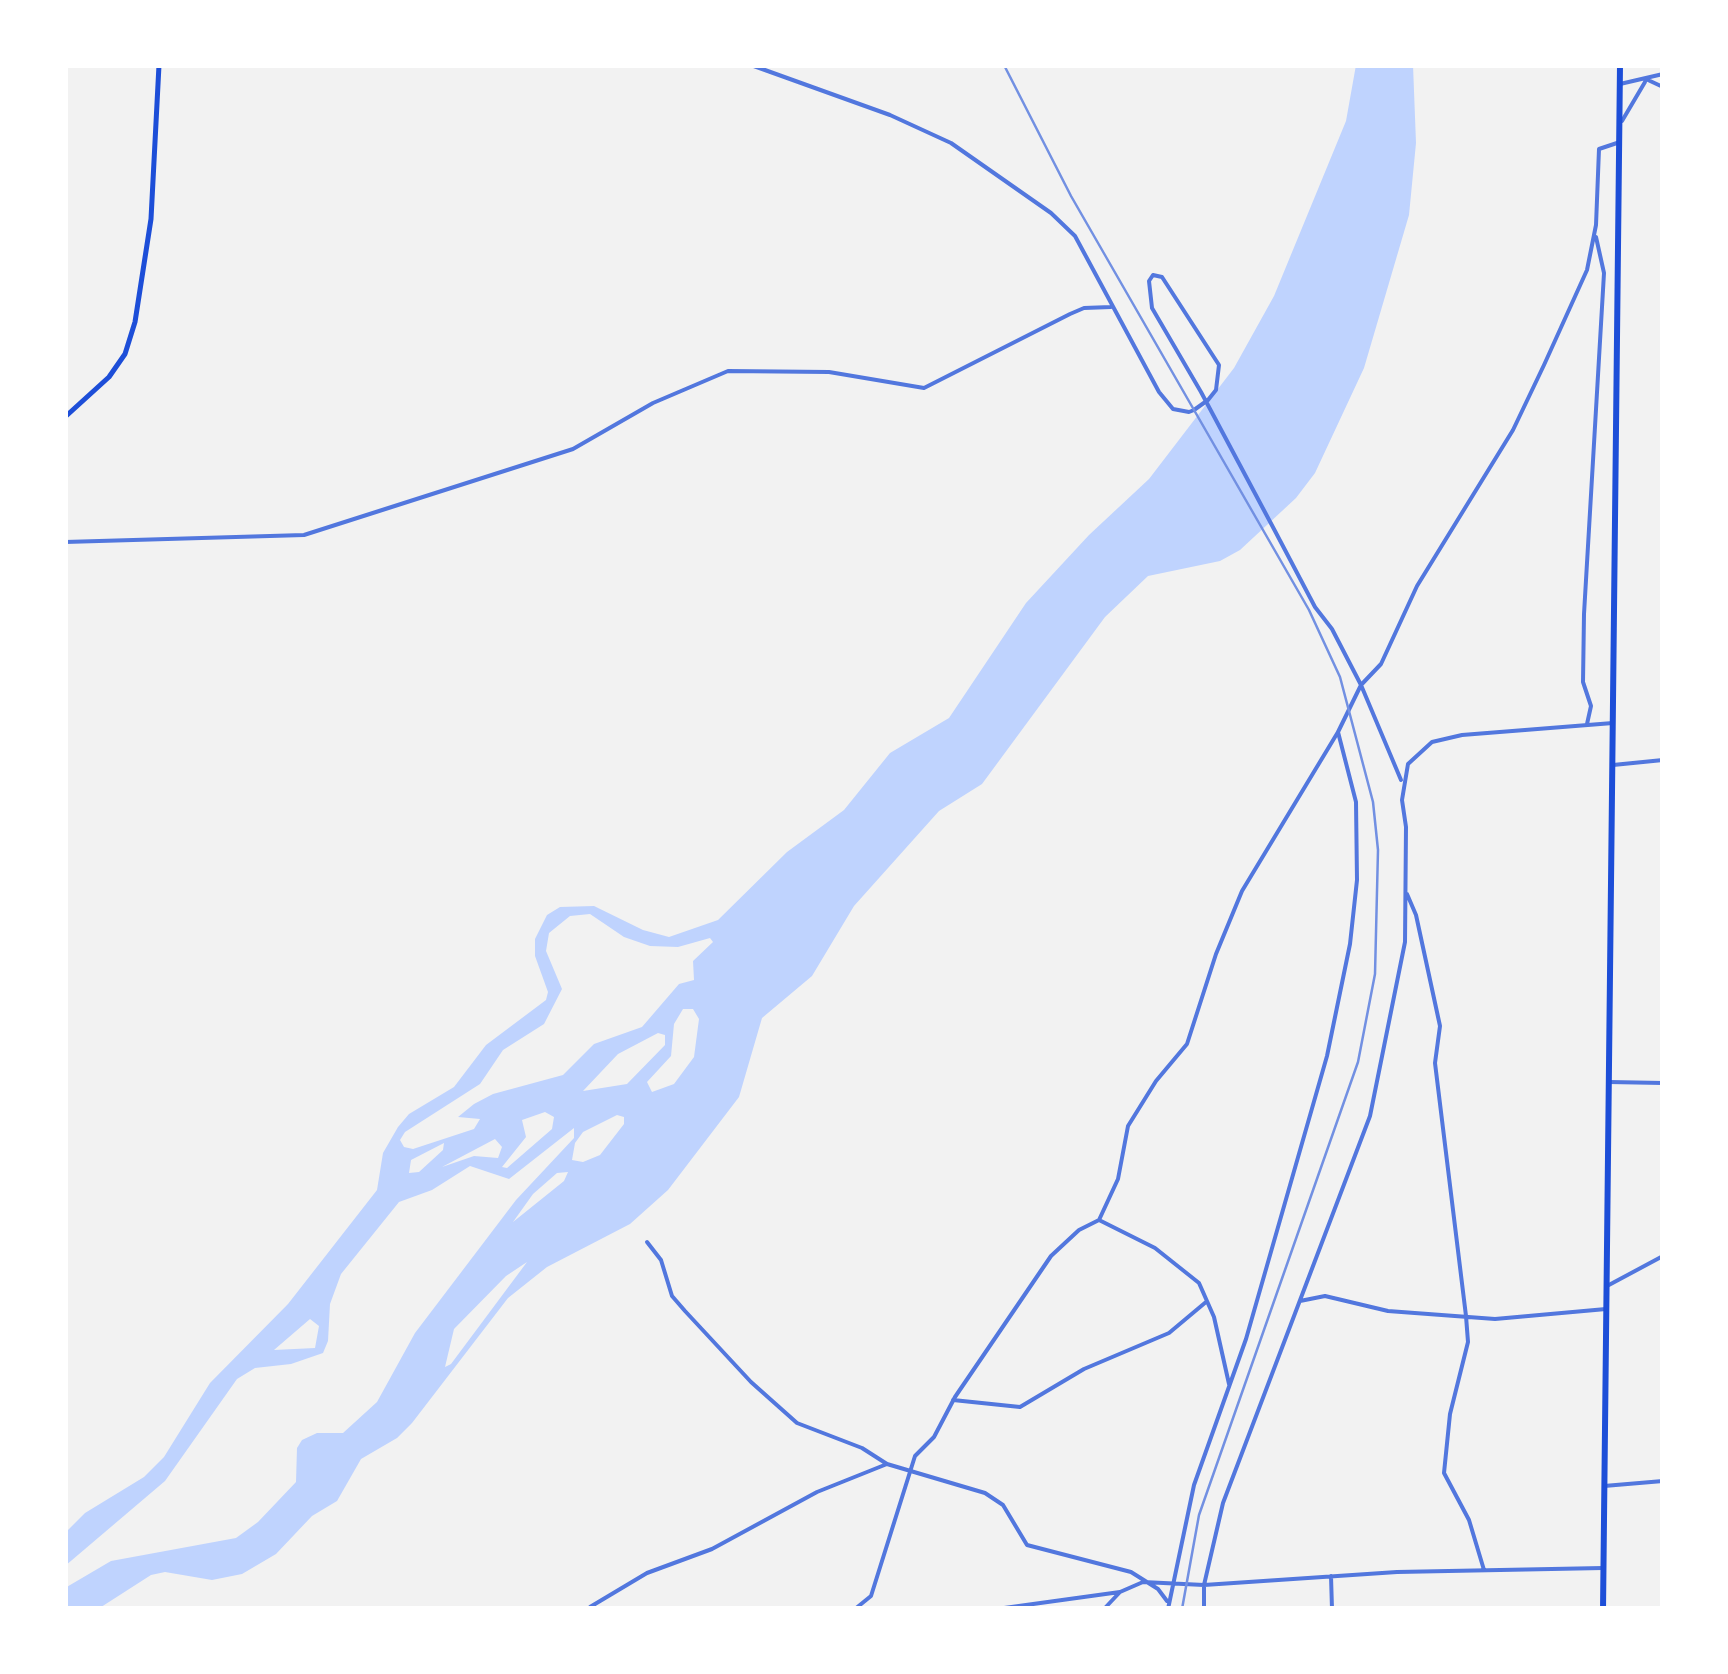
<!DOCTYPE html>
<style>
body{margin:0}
#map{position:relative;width:1728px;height:1674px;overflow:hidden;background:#f2f2f2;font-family:"Titillium Web",sans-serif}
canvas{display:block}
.frame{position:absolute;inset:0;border:68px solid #fff;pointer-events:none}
</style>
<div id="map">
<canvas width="1728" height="1674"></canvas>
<div class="frame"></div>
</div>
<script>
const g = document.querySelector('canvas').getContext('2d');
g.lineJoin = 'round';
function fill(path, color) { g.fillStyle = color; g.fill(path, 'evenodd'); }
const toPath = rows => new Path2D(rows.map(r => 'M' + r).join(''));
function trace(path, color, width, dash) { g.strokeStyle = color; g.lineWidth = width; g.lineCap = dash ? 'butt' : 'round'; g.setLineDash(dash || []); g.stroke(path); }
fill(toPath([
 [1356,65,1413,65,1416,143,1409,215,1364,368,1315,473,1296,498,1240,550,1220,561,1148,576,1105,617,982,784,939,811,854,906,812,976,762,1018,739,1097,668,1190,630,1224,547,1267,508,1298,412,1423,397,1438,361,1459,337,1501,312,1516,276,1554,242,1574,212,1580,165,1572,151,1575,98,1609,65,1609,65,1588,111,1561,236,1538,258,1522,296,1482,297,1448,302,1440,317,1433,343,1433,377,1402,415,1333,516,1200,574,1138,574,1128,509,1179,470,1166,432,1190,399,1202,341,1274,330,1304,328,1341,323,1353,291,1364,255,1368,237,1379,165,1481,65,1566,65,1533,85,1513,144,1477,164,1457,210,1383,288,1304,377,1190,383,1153,398,1127,409,1114,454,1087,486,1045,546,1000,548,992,535,956,535,939,547,915,560,907,594,906,643,930,669,937,718,920,787,852,844,810,890,753,949,718,1026,603,1089,535,1149,479,1234,368,1274,296,1346,121],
 [590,914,624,937,650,946,678,947,710,938,713,942,693,961,694,980,679,984,642,1027,594,1044,563,1075,493,1094,474,1104,458,1117,480,1119,474,1129,413,1149,404,1147,400,1140,405,1132,480,1084,503,1050,544,1024,562,989,546,951,549,933,570,916],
 [683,1009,693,1009,699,1019,694,1057,674,1084,652,1092,647,1082,671,1056,674,1024],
 [658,1033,665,1035,665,1045,627,1084,583,1091,618,1054],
 [545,1112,554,1117,552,1129,507,1168,502,1167,526,1137,522,1120],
 [617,1115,624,1117,624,1124,600,1155,583,1162,572,1160,575,1143,583,1132],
 [495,1139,502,1147,498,1158,474,1156,442,1167],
 [444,1143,443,1150,419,1172,409,1173,411,1160],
 [568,1172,564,1181,513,1222,533,1194,557,1173],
 [527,1262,451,1364,445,1367,454,1329,506,1276],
 [310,1319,319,1326,315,1348,274,1350]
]), '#bfd3fe');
trace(toPath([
 [751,65,890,115,951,143,1051,213,1075,236,1159,392,1173,409,1189,412,1194,410,1208,400,1216,390,1219,365,1162,277,1153,275,1149,281,1152,308,1201,392,1275,531,1315,607,1332,629,1361,685,1338,732,1356,802,1357,880,1350,944,1327,1056,1246,1339,1194,1485,1168,1609],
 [1648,80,1663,87],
 [1620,84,1663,74],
 [1622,121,1645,82],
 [65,542,304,535,573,449,653,403,728,371,829,372,924,388,1070,314,1084,308,1111,307],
 [1587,724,1591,706,1583,682,1584,614,1604,273,1596,237],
 [1613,765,1663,760],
 [1401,780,1361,685,1381,664,1417,586,1513,430,1544,365,1587,270,1596,225,1599,149,1620,142],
 [1407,894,1416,915,1440,1026,1435,1063,1466,1316,1468,1342,1450,1414,1444,1473,1469,1520,1484,1570],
 [1609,1082,1663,1083],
 [647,1242,661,1260,672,1296,685,1311,751,1382,797,1423,862,1448,887,1464,985,1493,1003,1505,1027,1545,1131,1572,1158,1589,1167,1601],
 [1607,1286,1663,1256],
 [1300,1301,1325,1296,1388,1311,1495,1319,1606,1309],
 [1229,1384,1214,1317,1199,1283,1155,1248,1099,1220,1118,1179,1128,1126,1156,1081,1187,1044,1216,954,1242,891,1338,732],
 [953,1400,1020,1407,1084,1369,1169,1333,1206,1302],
 [1604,1486,1663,1481],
 [1331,1576,1332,1609],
 [590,1607,647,1573,712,1549,817,1492,887,1464],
 [578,1609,643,1609],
 [855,1609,871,1596,915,1456,934,1437,955,1397,1051,1256,1079,1230,1099,1220],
 [997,1609,1120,1592,1143,1582,1204,1585,1397,1572,1603,1568],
 [1104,1609,1120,1592],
 [1204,1609,1204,1585,1223,1503,1370,1116,1405,942,1406,827,1402,800,1408,764,1432,742,1462,735,1613,723]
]), '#5277de', 4);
trace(toPath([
 [65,417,109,377,125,354,135,322,151,219,159,65]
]), '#1d4ed8', 5);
trace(toPath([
 [1603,1609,1620,65]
]), '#1d4ed8', 6);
trace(toPath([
 [1004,65,1071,196,1309,610,1340,677,1373,802,1378,850,1375,974,1358,1062,1199,1515,1182,1609]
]), '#7290e2', 2.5);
</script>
